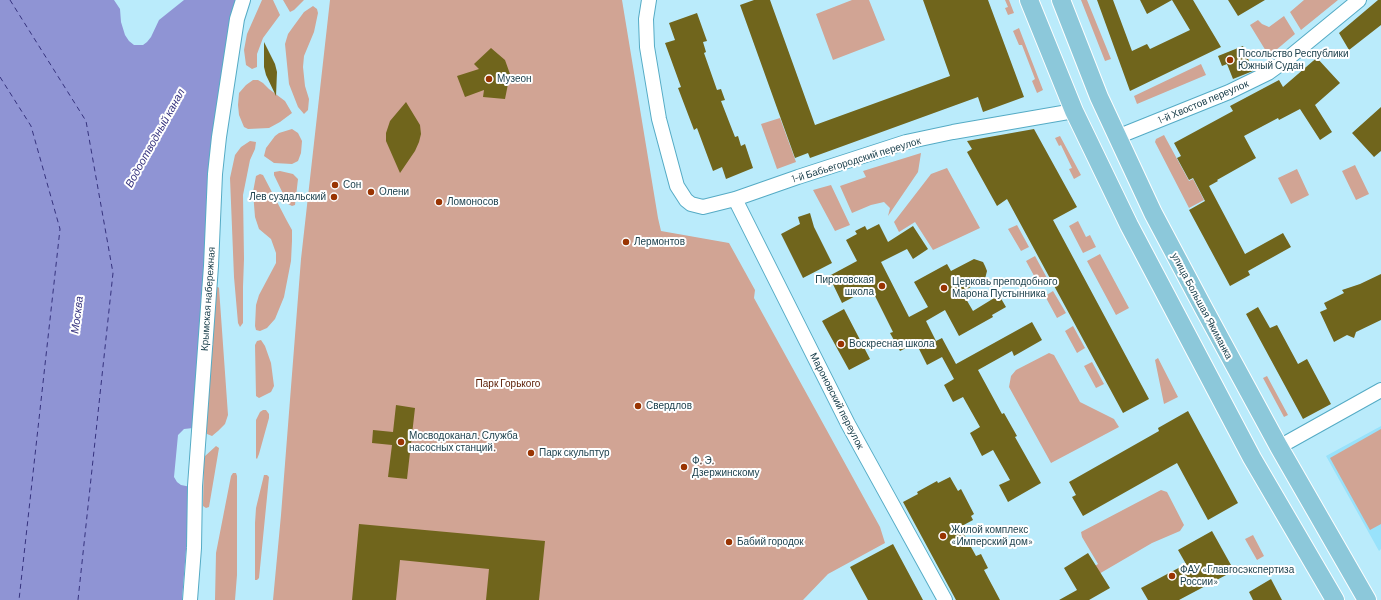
<!DOCTYPE html>
<meta charset="utf-8">
<style>
body{margin:0}
canvas{display:block;background:#baebfb}
</style>
<canvas width="1381" height="600"></canvas>
<script>
const g = document.querySelector('canvas').getContext('2d');
g.lineJoin = 'round';
function fill(path, color) { g.fillStyle = color; g.fill(path, 'evenodd'); }
const toPath = rows => new Path2D(rows.map(r => 'M' + r).join(''));
function trace(path, color, width, dash) { g.strokeStyle = color; g.lineWidth = width; g.lineCap = dash ? 'butt' : 'round'; g.setLineDash(dash || []); g.stroke(path); }
function label(font, color, halo, rows, align = 'center') {
  g.font = font + ' Barlow,sans-serif'; g.lineWidth = 4; g.setLineDash([]); g.textBaseline = 'middle'; g.strokeStyle = halo; g.fillStyle = color; for (const [text, x, y, turn = 0] of rows) {
    g.save(); g.translate(x, y); g.rotate((+turn || 0) * Math.PI / 180); g.textAlign = isNaN(turn) ? turn : align; if (halo) g.strokeText(text, 0, 0); g.fillText(text, 0, 0); g.restore();
  }
}
fill(toPath([
 [1381,426,1381,549,1379,551,1326,456]
]), '#98e2fb');
fill(toPath([
 [262,0,273,0,280,15,263,38,257,54,257,67,252,69,246,65,244,50,247,34],
 [283,0,304,0,294,10,290,12],
 [330,0,622,0,658,218,661,231,729,243,755,290,754,298,880,527,885,543,828,574,803,600,273,600,281,515,301,259],
 [852,0,869,0,885,40,833,60,816,14],
 [1005,0,1009,0,1014,13,1008,15,1005,8,1008,7],
 [1081,0,1087,0,1111,59,1105,61],
 [1304,0,1338,0,1301,30,1290,12],
 [313,6,317,9,318,13,314,32,304,56,303,67,305,86,309,99,308,110,304,114,298,107,289,84,285,44,288,34,293,27,304,12],
 [1284,16,1295,34,1269,56,1250,25,1258,20,1262,24,1269,27],
 [1019,28,1043,90,1037,93,1032,81,1035,79,1022,45,1019,45,1013,31],
 [1201,64,1206,75,1137,104,1134,96],
 [253,80,258,80,263,83,269,89,285,101,292,113,280,122,269,128,248,129,244,127,239,115,238,105,239,93,246,85],
 [780,118,796,162,777,169,761,124],
 [292,129,298,133,302,141,301,153,298,161,292,164,274,163,264,156,266,148,275,136,279,133],
 [1164,135,1189,181,1193,179,1204,200,1189,208,1155,142,1156,139],
 [1060,136,1081,175,1074,179,1069,169,1072,168,1061,145,1059,146,1055,138],
 [250,141,256,142,255,149,250,160,243,195,244,259,243,287,243,323,240,327,238,323,234,277,230,178,235,155,241,147],
 [921,153,918,172,888,216,890,208,884,202,871,205,852,213,840,186,866,177,863,171],
 [1355,165,1369,194,1356,200,1342,171],
 [947,168,980,228,933,250,915,222,899,232,894,222,931,174],
 [1297,169,1309,195,1291,204,1278,178],
 [280,171,293,174,298,179,295,205,292,206,288,204,274,175,274,172],
 [260,174,263,175,287,221,292,230,292,241,291,261,284,297,275,319,267,328,260,331,256,330,255,326,256,305,259,295,276,263,276,253,271,239,259,229,255,217,253,192,256,176],
 [831,185,850,225,835,231,813,190],
 [1078,221,1086,237,1090,235,1096,247,1083,253,1069,226],
 [1017,225,1029,247,1021,251,1008,229],
 [1100,254,1129,308,1116,315,1087,261],
 [1035,256,1047,278,1038,283,1026,261],
 [215,287,218,287,219,288,228,415,225,424,218,431,212,436,207,434,205,427],
 [1053,291,1066,313,1057,318,1045,296],
 [1073,326,1085,348,1077,353,1065,331],
 [261,340,265,346,271,363,274,386,271,392,259,398,256,396,255,345,257,341],
 [1049,353,1054,355,1080,402,1114,419,1119,427,1051,463,1009,387,1011,376,1016,370],
 [1158,358,1178,397,1164,404,1155,360],
 [1092,362,1104,384,1096,388,1084,366],
 [1267,376,1288,415,1284,417,1263,378],
 [263,410,266,410,269,414,269,418,259,454,257,459,256,458,256,420,260,412],
 [1381,429,1381,524,1370,530,1330,458],
 [216,446,219,448,209,507,206,508,203,506,204,457],
 [233,473,236,473,237,476,237,575,235,600,215,600,216,553,231,476],
 [264,475,267,475,269,477,259,578,257,580,255,580,255,523,256,508],
 [1161,490,1167,492,1184,525,1180,531,1152,543,1092,578,1087,571,1098,564,1082,537,1081,532],
 [1253,535,1264,556,1257,560,1245,539]
]), '#d1a494');
fill(toPath([
 [0,0,114,0,120,9,121,22,125,35,129,41,134,45,143,45,147,42,151,37,159,20,184,0,240,0,200,330,193,428,184,429,178,435,174,477,177,482,181,485,191,487,182,600,0,600]
]), '#8f94d4');
trace(toPath([
 [10,0,86,121,113,273,78,600],
 [0,77,31,126,60,229,19,600]
]), '#36337e', 1, [5, 4]);
fill(toPath([
 [754,0,770,0,815,125,950,76,923,0,988,0,1024,97,983,112,978,97,810,158,808,153,795,158,740,5],
 [1097,0,1113,0,1132,51,1147,44,1150,49,1190,30,1172,0,1147,14,1140,0,1193,0,1221,47,1130,91],
 [1228,0,1265,0,1238,16],
 [1378,0,1381,0,1381,25,1349,50,1339,33],
 [697,13,707,41,703,42,706,52,704,53,717,90,721,89,725,100,721,101,735,137,738,136,741,146,745,144,753,168,726,179,722,167,713,171,697,128,694,130,678,88,681,87,665,43,675,40,669,23],
 [264,42,275,64,277,72,276,96,266,75,264,67],
 [1243,46,1253,71,1233,79,1227,64,1222,66,1218,56],
 [491,48,505,60,510,74,505,99,483,97,484,90,465,97,457,76,479,69,474,64],
 [1317,58,1340,83,1315,105,1332,132,1320,140,1300,109,1279,120,1278,118,1244,136,1256,158,1217,180,1218,181,1209,186,1245,254,1283,233,1291,247,1248,271,1250,275,1230,286,1189,210,1205,201,1193,178,1189,180,1177,158,1181,156,1174,143,1233,111,1230,106,1279,80,1283,87,1313,61],
 [406,102,420,125,421,134,419,142,415,151,400,173,386,141,386,133,390,121],
 [1381,107,1381,151,1374,157,1352,133],
 [1034,129,1077,207,1053,220,1149,399,1123,413,1007,199,997,206,967,152,972,149,967,141],
 [810,213,814,227,832,263,803,278,781,234,800,224,798,217],
 [879,224,888,242,913,226,928,249,913,259,907,249,881,262,909,317,928,307,914,282,947,264,951,271,974,259,983,262,985,266,987,271,985,279,962,292,973,311,999,295,1006,307,992,315,993,317,959,336,945,310,926,321,936,341,942,338,956,364,1032,322,1042,340,1014,356,1012,351,978,370,1002,414,1004,413,1017,436,1015,437,1041,483,1008,502,999,485,1010,480,993,450,982,456,970,433,980,427,963,397,953,402,944,385,954,379,942,357,927,365,916,343,900,351,890,333,893,332,871,288,842,303,829,276,857,261,846,240,857,234,855,231,865,226,867,230],
 [1381,274,1381,320,1356,332,1354,338,1347,335,1334,342,1320,312,1327,309,1324,303,1344,293,1342,290,1360,284],
 [1258,307,1270,328,1277,325,1298,364,1307,359,1331,404,1303,419,1246,314],
 [844,309,870,359,849,370,822,321],
 [396,405,415,408,407,479,388,477,392,445,372,443,373,430,393,432],
 [1188,411,1238,503,1208,520,1177,463,1083,516,1072,497,1076,495,1069,482,1159,431,1158,428],
 [950,477,958,491,961,489,974,514,971,516,973,520,960,527,976,556,981,554,988,568,984,570,1000,600,956,600,903,502,918,494,917,492,937,481,938,483],
 [359,524,545,541,539,600,486,600,489,569,400,560,396,600,352,600],
 [1212,531,1231,565,1228,574,1179,600,1148,600,1141,588,1186,564,1178,550],
 [893,544,923,600,868,600,850,567],
 [1088,553,1110,588,1089,600,1059,600,1077,590,1064,568],
 [1271,579,1282,600,1253,600,1249,592]
]), '#70651c');
const minor = toPath([
 [649,0,646,19,647,47,659,119,677,186,686,200,691,204,703,207,735,199,798,177,906,142,953,132,1074,111],
 [1117,137,1229,92,1268,73,1286,60,1359,0],
 [735,199,848,424,945,600],
 [1279,447,1381,390],
 [190,600,194,548,195,486,211,266,215,174,219,137,237,19,243,0]
]);
const major = toPath([
 [1029,0,1074,111,1129,225,1252,458,1335,600],
 [1061,0,1099,97,1153,213,1204,309,1279,447,1367,600]
]);
trace(minor, '#55abc5', 16);
trace(major, '#fff', 20);
trace(minor, '#fff', 14);
trace(major, '#8cc8da', 18);
for (const [x, y, r, color] of [
 [1230,60,4,"#993402"],
 [489,79,4,"#993402"],
 [335,185,4,"#993402"],
 [371,192,4,"#993402"],
 [334,197,4,"#993402"],
 [439,202,4,"#993402"],
 [626,242,4,"#993402"],
 [882,286,4,"#993402"],
 [944,288,4,"#993402"],
 [841,344,4,"#993402"],
 [638,406,4,"#993402"],
 [401,442,4,"#993402"],
 [531,453,4,"#993402"],
 [684,467,4,"#993402"],
 [943,536,4,"#993402"],
 [729,542,4,"#993402"],
 [1172,576,4,"#993402"]
]) { const dot = new Path2D(); dot.arc(x, y, r, 0, 2 * Math.PI); g.fillStyle = color; g.fill(dot); trace(dot, '#fff', 1.5); }
label('10px', '#1e424e', '#fff', [
 ["Посольство Республики",1238,54],
 ["Южный Судан",1238,66],
 ["Музеон",497,79],
 ["Сон",343,185],
 ["Олени",379,192],
 ["Лев суздальский",326,197,"right"],
 ["Ломоносов",447,202],
 ["Лермонтов",634,242],
 ["Пироговская",874,280,"right"],
 ["школа",874,292,"right"],
 ["Церковь преподобного",952,282],
 ["Марона Пустынника",952,294],
 ["Воскресная школа",849,344],
 ["Свердлов",646,406],
 ["Мосводоканал. Служба",409,436],
 ["насосных станций.",409,448],
 ["Парк скульптур",539,453],
 ["Ф. Э.",692,461],
 ["Дзержинскому",692,473],
 ["Жилой комплекс",951,530],
 ["«Имперский дом»",951,542],
 ["Бабий городок",737,542],
 ["ФАУ «Главгосэкспертиза",1180,570],
 ["России»",1180,582]
], 'left');
label('10px', '#1e424e', '#fff', [
 ["1-й Хвостов переулок",1203,102,-23],
 ["1-й Бабьегородский переулок",856,160,-17],
 ["Крымская набережная",208,299,-86],
 ["улица Большая Якиманка",1202,306,62],
 ["Мароновский переулок",837,401,63]
]);
label('10px', '#591a00', '#fff', [
 ["Парк Горького",508,384]
]);
label('italic 11px', '#36337e', '#fff', [
 ["Водоотводный канал",155,138,-61],
 ["Москва",77,315,-83]
]);
</script>
